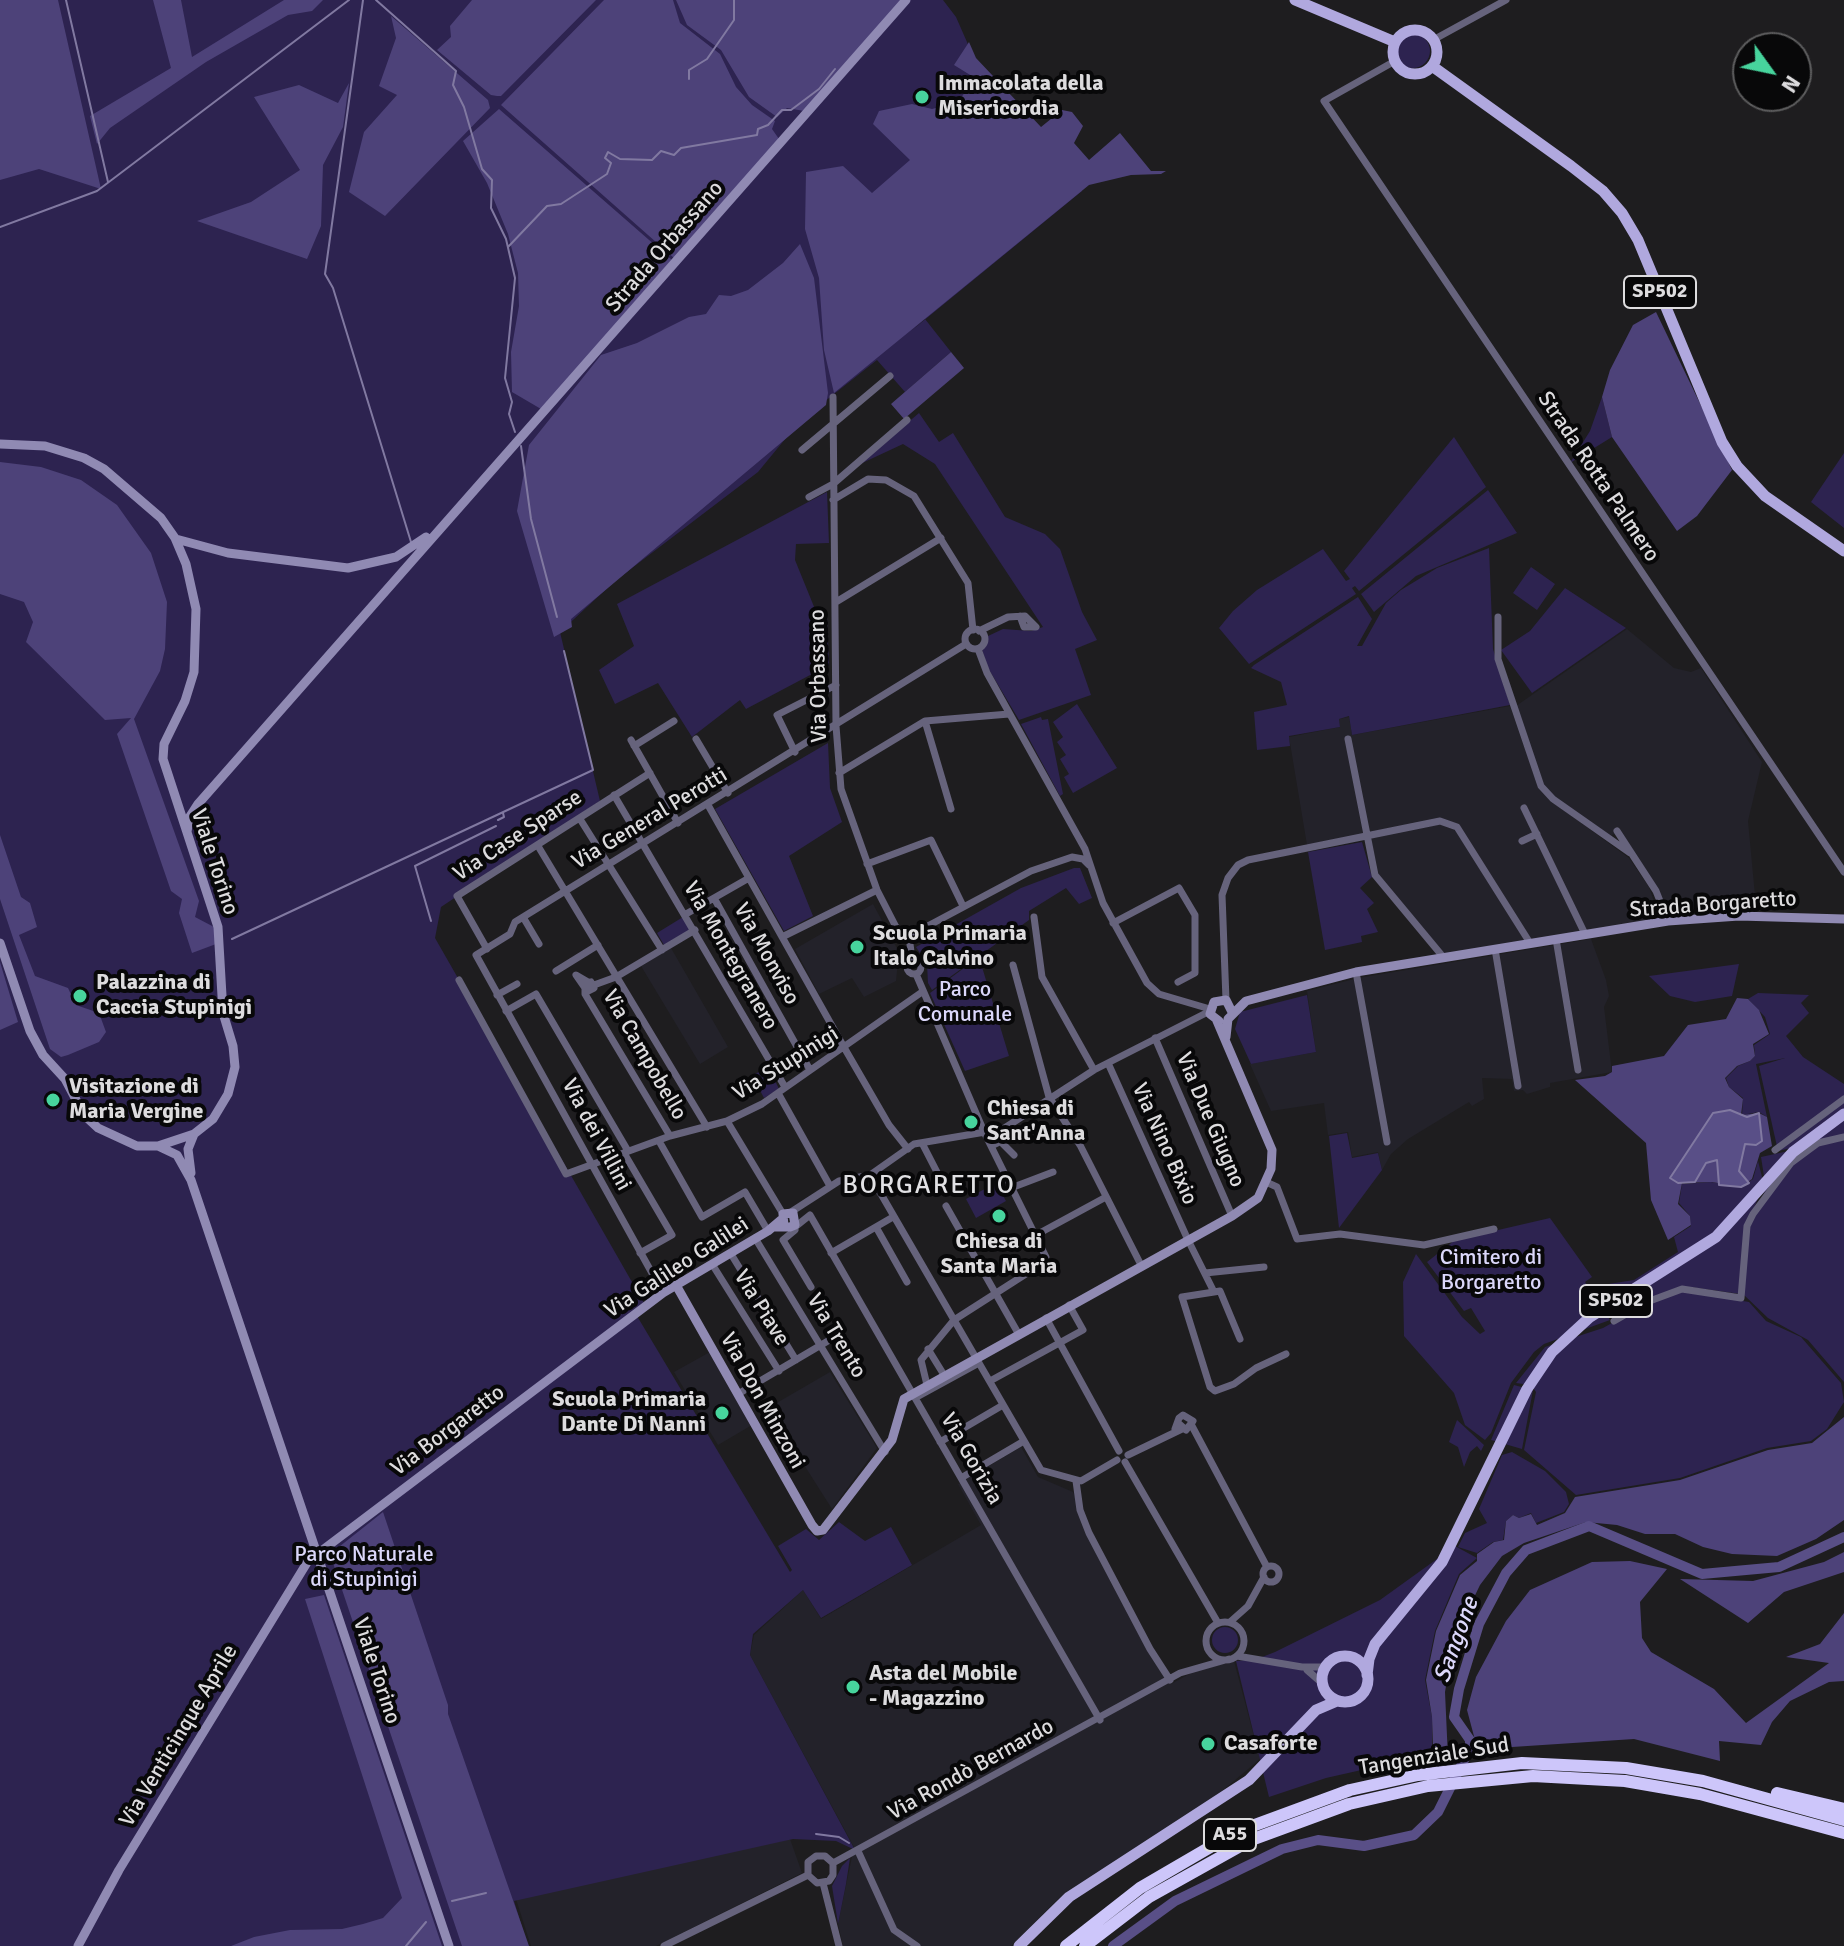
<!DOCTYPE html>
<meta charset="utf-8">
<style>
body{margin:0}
#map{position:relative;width:1844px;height:1946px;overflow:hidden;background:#1e1d1f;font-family:Signika,sans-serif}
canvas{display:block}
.north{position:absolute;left:1732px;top:32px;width:80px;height:80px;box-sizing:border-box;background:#080809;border:2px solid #5d5d5e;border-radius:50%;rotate:123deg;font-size:22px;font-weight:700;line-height:32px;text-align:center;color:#dddcde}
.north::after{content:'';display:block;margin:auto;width:28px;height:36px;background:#47d49d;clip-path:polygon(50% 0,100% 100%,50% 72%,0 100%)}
</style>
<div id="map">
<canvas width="1844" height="1946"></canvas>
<div class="north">N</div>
</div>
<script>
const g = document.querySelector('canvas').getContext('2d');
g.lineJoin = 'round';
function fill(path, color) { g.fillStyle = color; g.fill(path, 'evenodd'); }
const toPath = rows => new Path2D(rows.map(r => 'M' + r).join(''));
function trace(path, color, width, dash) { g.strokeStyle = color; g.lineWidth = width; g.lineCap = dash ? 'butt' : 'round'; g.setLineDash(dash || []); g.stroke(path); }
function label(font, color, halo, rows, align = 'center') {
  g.font = font + ' Signika,sans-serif'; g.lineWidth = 8; g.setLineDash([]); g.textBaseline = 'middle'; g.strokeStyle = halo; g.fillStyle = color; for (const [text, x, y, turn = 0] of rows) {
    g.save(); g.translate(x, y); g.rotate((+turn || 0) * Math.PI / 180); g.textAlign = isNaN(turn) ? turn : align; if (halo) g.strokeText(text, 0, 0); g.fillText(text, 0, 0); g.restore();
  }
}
fill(toPath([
 [1627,629,1674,668,1691,672,1701,668,1762,762,1748,821,1756,906,1671,912,1619,830,1610,837,1555,797,1543,783,1516,706],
 [1510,706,1538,787,1550,800,1629,858,1649,887,1660,919,1444,955,1379,876,1371,839,1308,851,1289,737,1340,727,1339,719,1349,717,1352,735],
 [873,904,899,952,896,981,864,997,852,978,819,994,795,949],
 [1591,939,1606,980,1609,996,1604,1007,1612,1072,1550,1083,1550,1087,1527,1094,1523,1090,1514,1091,1512,1079,1482,1078,1484,1099,1472,1106,1469,1102,1408,1139,1391,1154,1382,1170,1378,1152,1352,1157,1348,1132,1328,1135,1324,1103,1271,1111,1250,1064,1316,1052,1307,991,1358,978],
 [671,948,728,1047,700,1064,641,966],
 [710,1352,752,1425,718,1445,674,1372],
 [830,1372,877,1448,832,1509,768,1408],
 [1021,1447,1038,1477,1073,1492,1149,1650,1171,1684,1193,1672,1234,1661,1260,1759,1216,1796,1058,1899,1011,1946,843,1946,838,1924,854,1847,750,1655,754,1635,803,1590,821,1619,981,1525,958,1484],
 [790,1839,802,1873,656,1946,531,1946,516,1899]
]), '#23222a');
fill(toPath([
 [0,0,943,0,956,17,974,58,1043,134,1082,191,911,331,925,319,951,352,905,392,877,360,800,421,758,472,615,581,560,632,600,801,441,907,435,938,644,1303,634,1311,790,1572,792,1570,778,1546,806,1529,819,1540,839,1522,865,1541,891,1527,912,1565,821,1618,803,1590,753,1634,750,1655,855,1850,836,1841,793,1839,514,1901,528,1946,0,1946],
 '1396 51a17 17 0 1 1 34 0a17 17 0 1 1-34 0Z',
 [1602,397,1612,437,1570,463,1590,431],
 [919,413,939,442,953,433,1005,517,1045,534,1060,549,1082,612,1097,640,1075,649,1091,695,1019,720,988,668,982,650,988,636,1003,629,1031,631,1043,627,935,464,903,444,858,465],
 [1454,437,1486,487,1359,591,1355,586,1352,588,1356,594,1249,664,1219,628,1233,611,1257,590,1323,549,1346,581,1350,579,1344,571],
 [1844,453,1844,528,1811,502],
 [1488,490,1517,533,1416,576,1374,612,1361,594],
 [827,492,829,543,796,544,795,560,819,619,827,618,829,665,746,709,740,700,692,737,658,683,615,704,599,670,634,646,617,604],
 [1489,548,1493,649,1510,705,1352,735,1349,716,1339,719,1340,727,1289,736,1290,746,1257,750,1254,712,1287,705,1281,682,1251,668,1254,665,1358,597,1372,619,1357,646,1362,646,1386,603,1401,590,1437,568],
 [1531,567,1555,584,1537,610,1513,593],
 [1565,588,1626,628,1532,693,1501,650,1530,631],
 [1077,704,1117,768,1073,793,1064,777,1069,774,1060,759,1066,755,1057,742,1063,737,1053,722],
 [1041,717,1042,720,1048,719,1063,794,1060,796,1021,724],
 [828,743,830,788,842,822,789,856,813,916,784,931,715,809],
 [1362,842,1372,877,1360,888,1374,903,1367,909,1378,932,1361,936,1362,942,1325,950,1308,852],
 [1074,868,1080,868,1092,898,1079,904,1066,888,1029,911,1029,920,932,990,928,983,927,964,916,947,1021,888],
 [683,917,690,930,664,945,657,933],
 [979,957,1009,1056,965,1071,930,993],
 [1739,964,1732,996,1695,1002,1670,996,1649,976],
 [1758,993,1809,995,1801,1003,1809,1013,1786,1036,1803,1057,1844,1084,1844,1136,1778,1151,1759,1066,1785,1058,1756,1064,1767,1117,1759,1112,1742,1115,1743,1098,1729,1087,1726,1078,1738,1066,1750,1061,1755,1056,1754,1045,1770,1034,1765,1017,1748,999],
 [1307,995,1316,1052,1251,1064,1235,1029,1240,1012],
 [769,1068,779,1089,764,1098,752,1075],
 [1347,1133,1352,1158,1378,1153,1382,1170,1339,1228,1329,1136],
 [1844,1139,1844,1382,1808,1340,1768,1318,1744,1295,1749,1226,1766,1189,1761,1157],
 [1758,1161,1764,1185,1746,1226,1741,1294,1690,1287,1619,1315,1602,1285,1634,1280,1678,1252,1674,1237,1691,1226,1690,1216,1679,1203,1682,1184,1711,1182,1741,1187,1753,1179],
 [996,1183,1006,1201,976,1218,966,1199],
 [1550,1218,1592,1277,1585,1282,1610,1320,1544,1344,1534,1352,1511,1383,1491,1433,1485,1440,1465,1425,1454,1393,1404,1336,1403,1282,1416,1254,1462,1317,1480,1334,1485,1331,1471,1308,1464,1311,1427,1262,1455,1240],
 [1682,1291,1749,1302,1766,1321,1801,1337,1841,1383,1844,1402,1827,1429,1811,1441,1767,1448,1680,1478,1576,1495,1524,1450,1536,1392,1531,1385,1516,1383,1545,1347,1603,1328,1648,1303],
 [1514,1385,1533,1390,1522,1449,1491,1440],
 [1457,1420,1484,1445,1481,1451,1477,1446,1470,1452,1464,1467,1458,1447,1449,1442],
 [1512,1452,1545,1471,1566,1492,1569,1504,1564,1512,1536,1523,1531,1513,1519,1518,1513,1515,1506,1521,1503,1540,1493,1542,1477,1553,1458,1547,1465,1533,1487,1523,1479,1509,1502,1455],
 [1455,1546,1477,1558,1459,1574,1435,1631,1425,1680,1432,1717,1432,1748,1428,1755,1326,1778,1269,1797,1236,1661,1257,1659,1275,1652,1380,1600],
 '1212 1640a13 13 0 1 1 26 0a13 13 0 1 1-26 0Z',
 [850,1858,846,1884,838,1924,832,1886,842,1866]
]), '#2d2350');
fill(toPath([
 [0,0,58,0,101,189,39,169,0,180],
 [153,0,181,0,192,57,284,0,323,0,312,11,288,15,206,62,110,128,97,144,90,116,171,68],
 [472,0,596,0,501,96,497,96,491,95,437,50,451,37,450,26],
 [604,0,673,0,680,23,720,54,736,87,752,105,775,121,772,129,779,139,674,258,501,105],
 [676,0,902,0,804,111,787,108,777,117,749,97,721,50,687,25],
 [391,16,488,100,490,108,385,216,349,192,364,132,397,95,379,86,396,38],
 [969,42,976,58,1041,127,1062,110,1072,112,1083,126,1074,143,1089,160,1120,133,1151,171,1166,171,1161,174,1131,175,1089,185,834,393,824,350,819,278,805,229,806,172,843,166,872,193,910,160,873,124,879,111,912,104,932,109,958,102,975,78,954,65],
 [349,83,343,127,323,165,321,226,307,259,197,221,251,202,300,170,254,97,299,85,338,103],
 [499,109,672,260,541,409,512,392,511,352,519,306,518,273,508,234,487,183,463,141],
 [800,244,814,278,828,393,826,405,571,619,572,627,554,637,517,511,529,445,601,355,637,343,689,317,706,314,719,295,731,296,748,290,783,263],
 [1656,312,1732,470,1697,516,1677,531,1612,437,1602,397,1610,370,1633,325],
 [951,352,964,368,904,419,891,404],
 [0,462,41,467,81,480,117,505,151,553,167,602,165,649,160,671,134,719,199,901,195,917,214,927,216,944,192,953,179,913,182,899,171,891,117,734,131,718,105,720,26,642,33,622,24,602,0,594],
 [0,835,21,897,30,903,37,927,19,935,35,976,68,988,76,1005,99,1013,106,1032,99,1042,68,1055,61,1057,50,1049,0,899],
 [0,962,18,1022,0,1030],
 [1737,998,1748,999,1759,1010,1769,1034,1753,1044,1755,1056,1750,1061,1737,1066,1725,1078,1729,1087,1743,1099,1741,1115,1759,1113,1767,1117,1772,1146,1760,1153,1752,1179,1741,1187,1712,1182,1682,1183,1678,1204,1690,1216,1691,1225,1668,1240,1651,1200,1646,1143,1575,1080,1605,1076,1612,1072,1612,1066,1664,1056,1688,1025,1726,1019],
 [1844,1417,1844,1520,1816,1539,1777,1556,1732,1554,1703,1547,1675,1534,1645,1534,1617,1525,1586,1522,1524,1543,1502,1556,1480,1585,1454,1639,1445,1692,1448,1758,1428,1761,1433,1748,1432,1717,1426,1680,1436,1631,1460,1575,1477,1561,1477,1554,1494,1542,1504,1540,1506,1521,1513,1515,1519,1518,1531,1514,1537,1525,1565,1513,1575,1497,1680,1480,1768,1450,1812,1443],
 [383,1512,448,1705,448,1714,529,1946,462,1946,330,1554],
 [1844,1552,1844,1572,1784,1592,1748,1623,1680,1579,1753,1581,1824,1562],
 [1630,1561,1667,1569,1640,1602,1642,1638,1651,1652,1714,1689,1746,1723,1829,1663,1786,1657,1820,1644,1844,1613,1844,1681,1829,1682,1790,1701,1772,1722,1761,1745,1719,1741,1720,1761,1634,1739,1497,1748,1479,1755,1467,1710,1476,1677,1506,1621,1530,1590,1592,1562],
 [324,1595,442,1946,231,1946,254,1937,290,1930,342,1929,363,1924,383,1918,402,1898,305,1599]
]), '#4d4279');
const water = toPath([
 [1730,1110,1747,1117,1759,1113,1762,1141,1756,1145,1745,1144,1739,1171,1749,1183,1741,1187,1719,1185,1717,1160,1706,1163,1695,1182,1678,1183,1670,1178,1713,1113,1730,1110]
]);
fill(water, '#594f87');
trace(water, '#8179a1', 2);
trace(toPath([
 [66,0,108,182],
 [363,0,325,274,333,288,411,542],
 [376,0,456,71,453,85,464,107,482,169,492,180,491,208,506,239,515,278,505,378,512,402,509,414,515,432],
 [689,79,689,70,707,59,734,20,734,0],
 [0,227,97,191,349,0],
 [508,247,547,206,561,204,607,174,611,163,605,158,608,152,620,159,652,160,661,151,674,155,681,148,757,135,758,129,768,125,782,110,791,110,819,89,835,69],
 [521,446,531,519,557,617],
 [498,820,504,817,503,813],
 [431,921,415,866,496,826],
 [232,939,593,770,564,651],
 [816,1834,839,1837,849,1843],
 [452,1901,486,1893],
 [406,1946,426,1922]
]), '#8179a1', 2);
trace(toPath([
 [1113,1946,1175,1901,1282,1849,1318,1840,1364,1846,1414,1835,1438,1812,1470,1748,1470,1740,1454,1717,1459,1689,1479,1624,1506,1573,1526,1550,1589,1526,1702,1574,1779,1567,1844,1537]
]), '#594f87', 10);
trace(toPath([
 [1433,40,1506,0],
 [1395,61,1324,101,1844,872],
 [833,397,836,726,841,789,877,890,896,927,909,936],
 [802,450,890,376],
 [809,497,833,484,907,420],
 [833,500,868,479,886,480,914,496,968,583,973,630],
 [836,602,941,538],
 [1498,617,1498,659,1541,786,1553,799,1630,853],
 '965 639a10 10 0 1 1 20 0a10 10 0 1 1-20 0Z',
 [979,631,1008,617,1025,616,1036,627,1024,627,1020,616],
 [978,649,987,673,1085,849,1103,903,1147,983,1159,994,1210,1009],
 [925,721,951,809],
 [696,739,728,793],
 [1348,739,1375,875,1444,958],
 [631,740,678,823],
 [634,746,674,721],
 [795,752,777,715,836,685],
 [839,773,925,721,1009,714],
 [614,795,785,1087],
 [708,805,845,1049,889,1125,908,1149],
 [1524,808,1585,934],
 [580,819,662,950],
 [1617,831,1656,891,1668,921],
 [1522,841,1537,834],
 [538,846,707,1127],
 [867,864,931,840,963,906],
 [714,898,810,1070],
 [686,914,749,878],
 [523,917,539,944],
 [1034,917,1042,977,1094,1070],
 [1113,923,1179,888,1195,915,1195,973,1178,982],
 [909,936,1031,871,1072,857,1083,859,1089,865],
 [909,936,912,960],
 [782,937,877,890],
 [1556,939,1578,1070],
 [487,949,457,896,650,773],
 [1495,949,1518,1086],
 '907 967a7 7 0 1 1 14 0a7 7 0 1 1-14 0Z',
 [1013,965,1049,1097,1080,1145,1141,1265],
 [556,971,598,945],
 [1356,972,1387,1142],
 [916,974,985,1134,1046,1257,1043,1263,954,1320,921,1360,927,1385],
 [459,980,566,1174,670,1136,727,1121,762,1104,922,992],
 [594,985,616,977,695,930],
 [585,988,576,975,588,982],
 [588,991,594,988,591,982,585,985,585,994,670,1136],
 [497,995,517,984],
 [1226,1000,1222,895,1228,878,1238,865,1248,860,1440,821,1457,827,1530,943],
 [506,1011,536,994,628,1151],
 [1155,1038,1232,1216],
 [1108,1063,1188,1240,1214,1292,1220,1291,1240,1339],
 [778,1093,830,1186],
 [727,1121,783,1214],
 [659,1141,702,1217,745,1192,768,1231],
 [1001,1142,1014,1155],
 [922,1143,939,1176],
 [991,1146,1032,1126],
 [1775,1150,1844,1099],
 [624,1153,672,1235,640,1253],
 [870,1175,1041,1470,1081,1481,1117,1460],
 [1266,1182,1277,1187,1297,1239,1340,1234,1424,1245,1494,1229],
 [1011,1188,1053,1172],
 [880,1193,895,1184],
 [946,1206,1018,1333],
 [791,1212,839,1181,870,1175,914,1144,1003,1129,1094,1070,1210,1011],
 [795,1227,810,1215,1100,1720],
 [876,1227,907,1282],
 [795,1230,783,1240,811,1287],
 [1036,1235,1106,1197],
 [755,1238,885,1452],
 [831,1253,893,1217],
 [731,1254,796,1360],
 [712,1264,779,1371],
 [1205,1273,1264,1267],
 [1214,1292,1182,1297,1210,1387,1215,1391,1234,1384,1256,1368,1286,1354],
 [663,1293,476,955,510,934,515,922,966,644],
 [1046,1318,1119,1451],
 [1614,1321,1647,1302,1682,1289,1741,1298,1747,1226,1753,1214,1791,1163,1818,1143,1844,1137],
 [928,1349,944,1375],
 [990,1381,1083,1330,1069,1305],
 [738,1394,838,1335],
 [915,1398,979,1363],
 [1192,1426,1267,1567],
 [1175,1429,1179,1418,1183,1415,1193,1421,1186,1430,1178,1423],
 [940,1442,1003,1405],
 [1128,1455,1182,1429],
 [1125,1462,1218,1623],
 [961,1478,1024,1441],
 [1076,1481,1080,1510,1089,1533,1150,1649,1170,1680],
 '1263 1574a8 8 0 1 1 16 0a8 8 0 1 1-16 0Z',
 [1230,1622,1248,1606,1264,1577],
 '1206 1641a19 19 0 1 1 38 0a19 19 0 1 1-38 0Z',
 [1237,1656,1302,1667,1325,1667],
 [1307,1670,1322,1683],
 [858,1851,894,1930,917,1946],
 [833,1863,1180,1673,1229,1659],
 [808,1875,817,1883,829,1881,833,1875,833,1863],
 [808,1875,808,1862,816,1856,825,1856,833,1863],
 [823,1883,839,1946],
 [664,1946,808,1875]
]), '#66637c', 7);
trace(toPath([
 [0,444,45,446,84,458,104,469,161,518,175,538,186,564,196,609,194,672,185,701,164,744,163,759,218,927,223,1013,233,1046,235,1067,228,1094,213,1119,194,1134,158,1146,137,1146,98,1128,84,1115,65,1079,43,1055,30,1031,0,943],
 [176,539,228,553,348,568,396,557,426,537],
 [187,832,189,818,198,804,906,0],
 [1219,1021,1210,1014,1214,1002,1226,1000,1232,1012],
 [1226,1037,1228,1019,1246,1001,1356,972,1668,921,1739,916,1844,919],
 [158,1146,177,1155,191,1180,449,1946],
 [191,1173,188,1149,194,1134],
 [775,1227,790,1227,795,1225,793,1213,783,1214,784,1226],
 [676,1285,812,1525,817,1531,823,1530,892,1440,904,1399,1232,1216,1258,1198,1271,1169,1272,1150,1217,1021],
 [78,1946,119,1870,308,1561,663,1293,768,1231,781,1220]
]), '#908ab3', 9);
trace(toPath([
 [1295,0,1395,42],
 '1393 52a22 22 0 1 1 44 0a22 22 0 1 1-44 0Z',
 [1432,66,1571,166,1603,191,1622,213,1638,240,1722,442,1737,466,1765,496,1844,551],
 '1322 1679a23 23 0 1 1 46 0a23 23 0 1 1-46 0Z',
 [1367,1675,1369,1659,1375,1644,1442,1562,1527,1389,1552,1352,1590,1317,1716,1237,1793,1152,1844,1114],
 [1019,1946,1069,1897,1249,1780,1316,1710,1337,1701]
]), '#b0a8de', 11);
trace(toPath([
 [1777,1793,1844,1809],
 [1066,1946,1140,1888,1236,1832,1350,1790,1418,1775,1522,1763,1626,1768,1703,1781,1844,1820],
 [1085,1946,1149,1897,1251,1840,1349,1804,1428,1786,1533,1776,1625,1781,1700,1794,1844,1833]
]), '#cdc6fa', 12);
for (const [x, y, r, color] of [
 [922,97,8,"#47d49d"],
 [857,947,8,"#47d49d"],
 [80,996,8,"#47d49d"],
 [53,1100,8,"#47d49d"],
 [971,1122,8,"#47d49d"],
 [999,1216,8,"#47d49d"],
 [722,1413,8,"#47d49d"],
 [853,1687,8,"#47d49d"],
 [1208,1744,8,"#47d49d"]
]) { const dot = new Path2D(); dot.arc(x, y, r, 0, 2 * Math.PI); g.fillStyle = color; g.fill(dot); trace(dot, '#080809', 3); }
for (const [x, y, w] of [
 [1660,292,72],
 [1616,1301,72],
 [1230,1835,52]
]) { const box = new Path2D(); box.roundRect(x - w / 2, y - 16, w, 32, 6); g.fillStyle = '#080809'; g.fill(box); trace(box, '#dddcde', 2); }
label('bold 20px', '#dddcde', null, [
 ["SP502",1660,292],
 ["SP502",1616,1301],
 ["A55",1230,1835]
]);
label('bold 22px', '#dddcde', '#080809', [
 ["Immacolata della",938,84],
 ["Misericordia",938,109],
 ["Scuola Primaria",873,934],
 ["Italo Calvino",873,959],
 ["Palazzina di",96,983],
 ["Caccia Stupinigi",96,1008],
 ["Visitazione di",69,1087],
 ["Maria Vergine",69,1112],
 ["Chiesa di",987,1109],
 ["Sant'Anna",987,1134],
 ["Chiesa di",999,1242,"center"],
 ["Santa Maria",999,1267,"center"],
 ["Scuola Primaria",706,1400,"right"],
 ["Dante Di Nanni",706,1425,"right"],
 ["Asta del Mobile",869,1674],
 ["- Magazzino",869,1699],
 ["Casaforte",1224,1744]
], 'left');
label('22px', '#dddcde', '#080809', [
 ["Strada Orbassano",665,247,-49],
 ["Strada Rotta Palmero",1598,477,56],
 ["Via Orbassano",819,676,-91],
 ["Via General Perotti",650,819,-31],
 ["Via Case Sparse",518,836,-33],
 ["Viale Torino",214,862,72],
 ["Strada Borgaretto",1713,905,-4],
 ["Via Monviso",766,954,61],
 ["Via Montegranero",730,956,60],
 ["Via Campobello",644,1055,60],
 ["Via Stupinigi",786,1064,-32],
 ["Via Due Giugno",1210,1120,67],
 ["Via dei Villini",596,1135,62],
 ["Via Nino Bixio",1164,1144,66],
 ["Via Galileo Galilei",677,1268,-33],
 ["Via Piave",761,1308,58],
 ["Via Trento",836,1336,59],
 ["Via Don Minzoni",762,1401,61],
 ["Via Borgaretto",448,1431,-37],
 ["Via Gorizia",971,1459,60],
 ["Viale Torino",376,1671,72],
 ["Via Venticinque Aprile",179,1736,-59],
 ["Tangenziale Sud",1434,1757,-9],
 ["Via Rondò Bernardo",971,1770,-29]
]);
label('22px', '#dbd7fa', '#080809', [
 ["Parco",965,990],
 ["Comunale",965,1015],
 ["Cimitero di",1491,1258],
 ["Borgaretto",1491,1283],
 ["Parco Naturale",364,1555],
 ["di Stupinigi",364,1580]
]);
label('italic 24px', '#dcd8fb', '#080809', [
 ["Sangone",1457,1640,-70]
]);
g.letterSpacing = '2px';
label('26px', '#e1e1e4', '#080809', [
 ["BORGARETTO",929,1186]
]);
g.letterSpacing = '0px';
</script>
